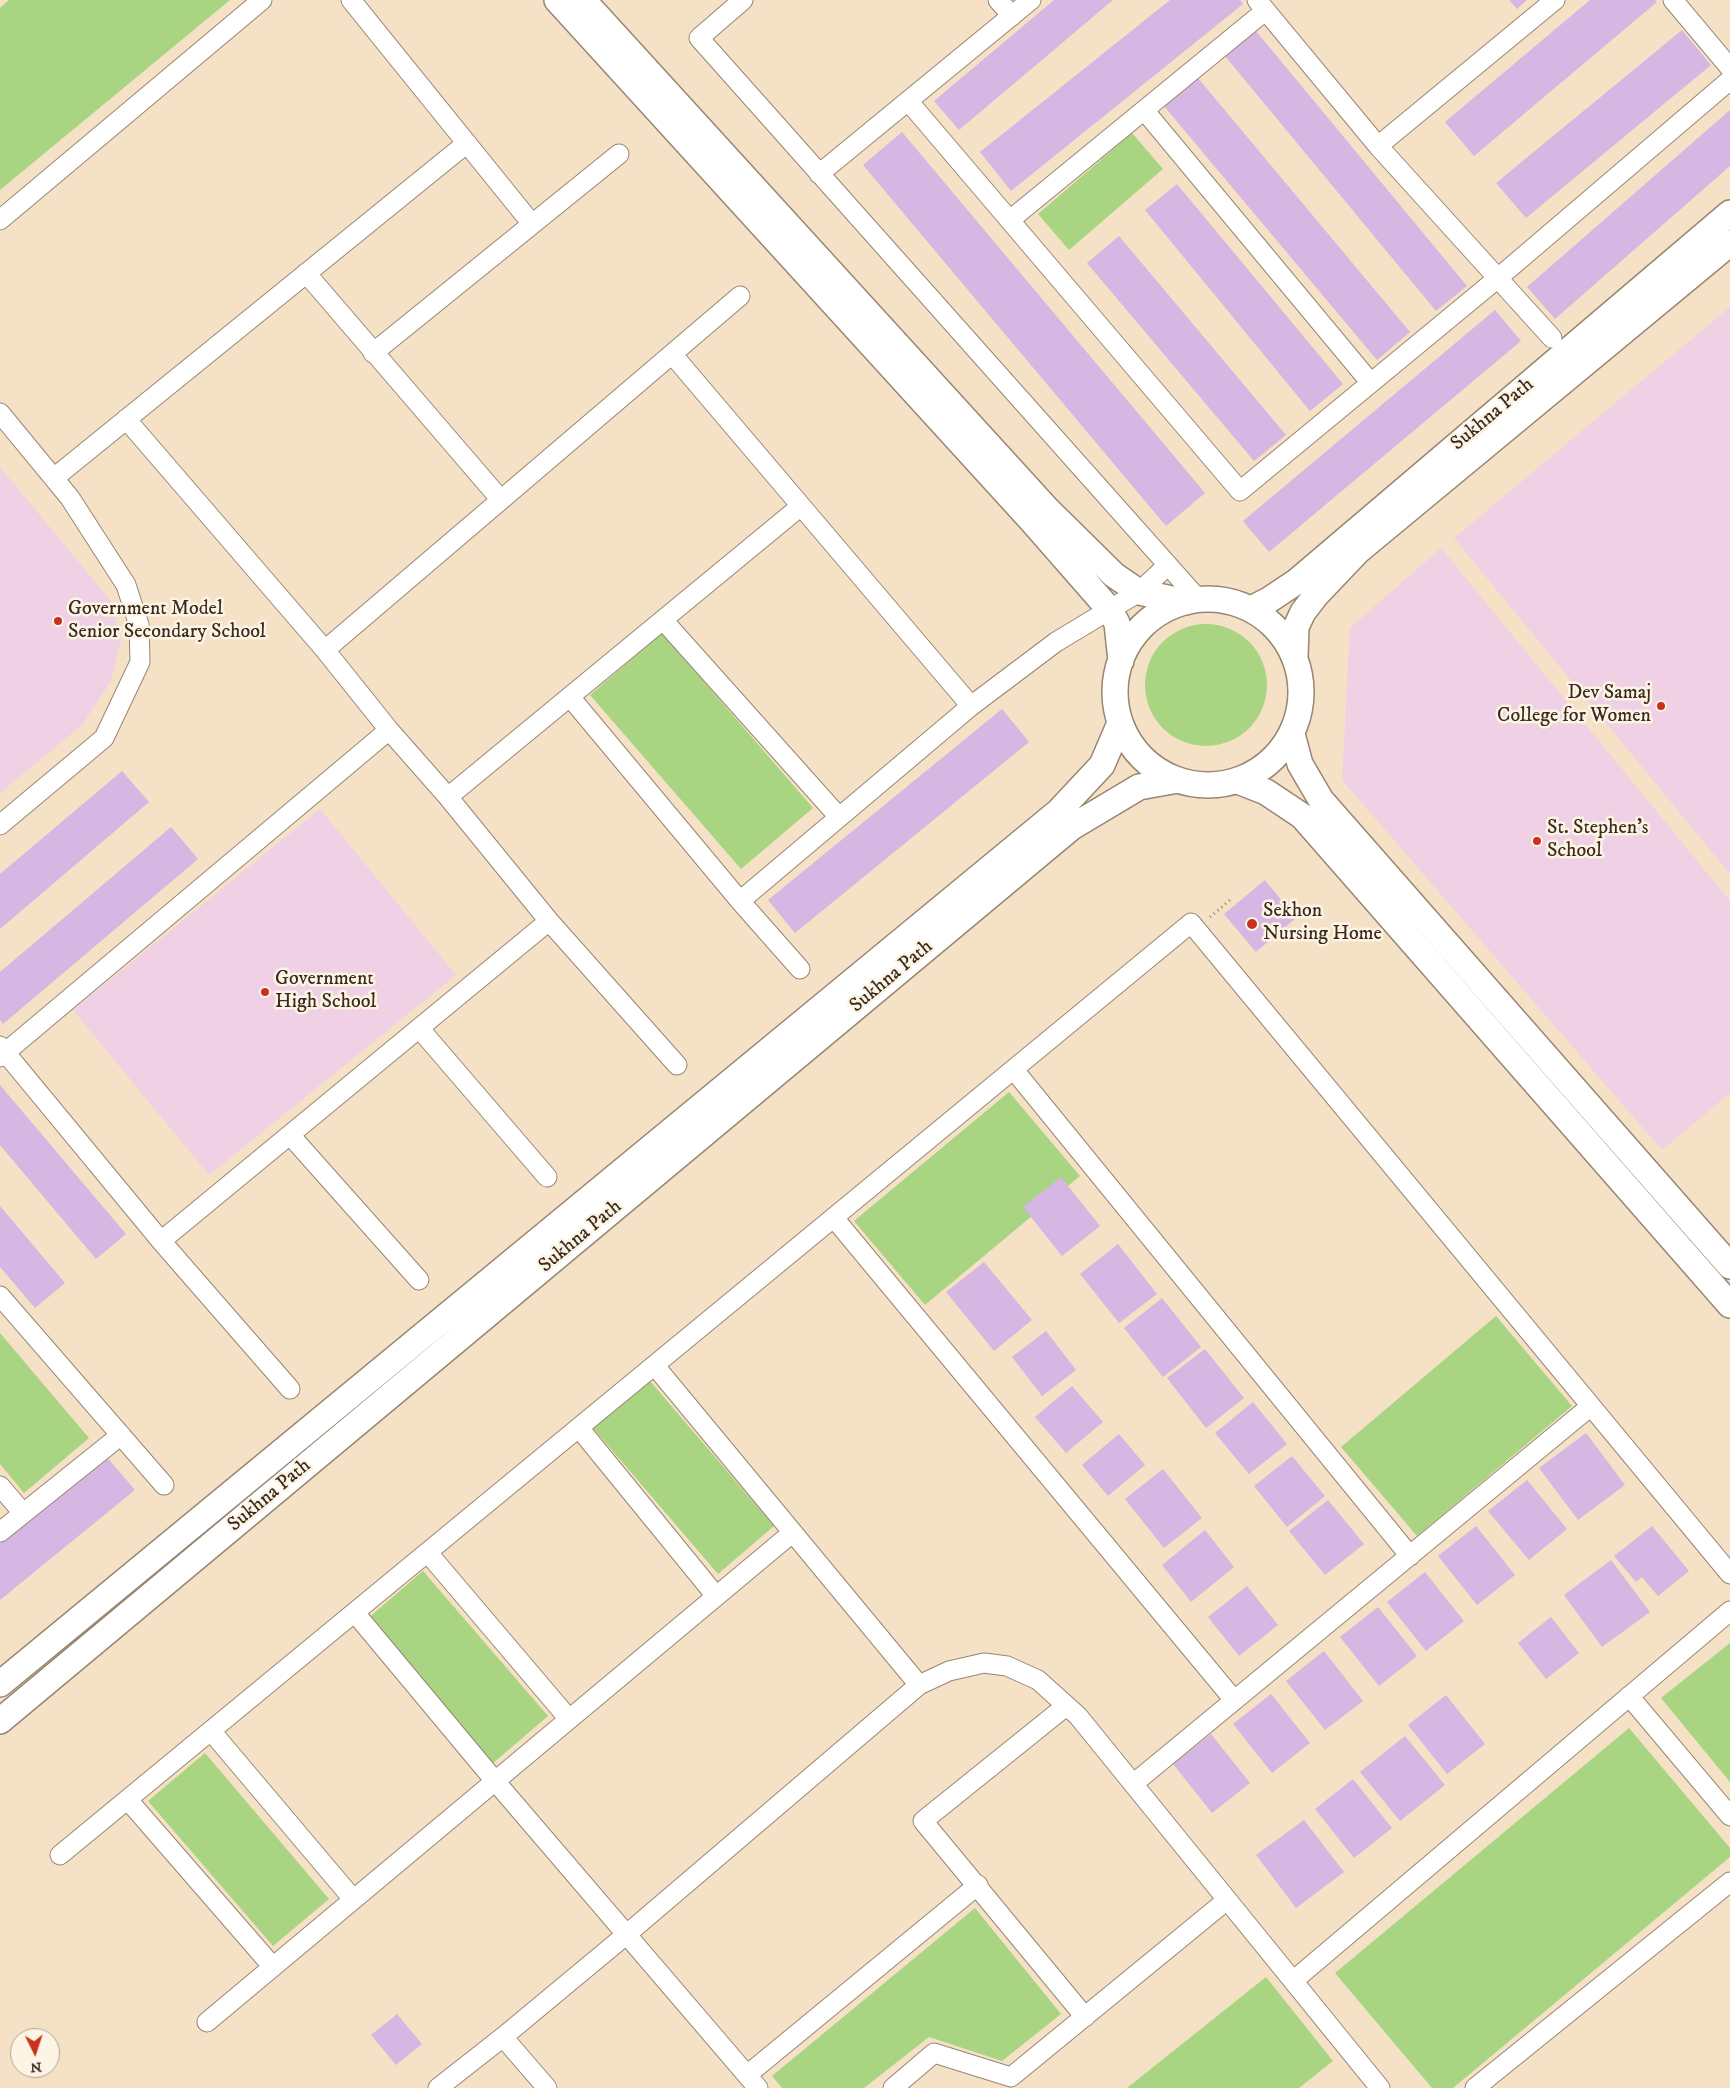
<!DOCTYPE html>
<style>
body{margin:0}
#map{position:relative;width:1730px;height:2088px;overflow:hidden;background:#f5e1c5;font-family:"IM FELL DW Pica",serif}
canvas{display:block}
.north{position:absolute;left:10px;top:2028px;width:50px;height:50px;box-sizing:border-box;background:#fcf5e5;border:1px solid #afa495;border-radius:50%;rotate:176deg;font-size:14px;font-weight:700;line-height:20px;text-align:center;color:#3b2a1e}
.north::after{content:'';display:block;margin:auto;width:18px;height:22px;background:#c8321e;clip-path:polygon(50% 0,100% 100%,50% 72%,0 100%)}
</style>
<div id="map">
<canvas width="1730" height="2088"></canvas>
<div class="north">N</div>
</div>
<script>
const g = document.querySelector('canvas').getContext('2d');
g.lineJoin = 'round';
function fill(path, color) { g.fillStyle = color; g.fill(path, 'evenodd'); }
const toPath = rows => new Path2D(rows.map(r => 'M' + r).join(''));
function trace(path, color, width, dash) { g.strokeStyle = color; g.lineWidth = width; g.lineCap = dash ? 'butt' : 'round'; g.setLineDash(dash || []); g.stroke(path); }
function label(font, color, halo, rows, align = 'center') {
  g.font = font + ' "IM FELL DW Pica",serif'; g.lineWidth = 5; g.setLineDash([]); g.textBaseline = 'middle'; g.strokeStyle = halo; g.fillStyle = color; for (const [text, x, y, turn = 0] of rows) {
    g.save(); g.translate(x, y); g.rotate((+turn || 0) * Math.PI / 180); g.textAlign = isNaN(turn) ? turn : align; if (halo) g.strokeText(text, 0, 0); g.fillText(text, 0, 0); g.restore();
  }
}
fill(toPath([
 [1730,307,1730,874,1454,538],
 [0,467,111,601,121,641,111,681,82,725,0,793],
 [1441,548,1730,901,1730,1093,1662,1150,1342,780,1350,628],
 [320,809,456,975,209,1175,73,1010]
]), '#f0d0e4');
fill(toPath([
 [9,0,230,0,0,190,0,8],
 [1132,133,1163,169,1069,250,1038,214],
 '1145 685a61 61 0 1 1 122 0a61 61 0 1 1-122 0Z',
 [662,633,813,808,741,869,590,695],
 [1009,1092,1080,1176,925,1305,854,1221],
 [1496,1316,1572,1406,1417,1536,1341,1447],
 [0,1333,89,1438,24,1493,0,1464],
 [650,1381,774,1526,718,1574,593,1428],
 [423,1571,548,1716,492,1764,367,1619],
 [1730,1643,1730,1782,1661,1698],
 [1629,1728,1730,1848,1730,1857,1453,2088,1432,2088,1335,1973],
 [205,1753,329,1899,273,1946,148,1801],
 [975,1908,1061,2014,1002,2061,929,2037,864,2088,782,2088,772,2076],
 [1266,1977,1333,2061,1299,2088,1127,2088]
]), '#a9d582');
fill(toPath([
 [1054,0,1113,0,959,130,934,101],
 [1170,0,1240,0,1243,4,1011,191,980,152],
 [1509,0,1527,0,1517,9],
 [1590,0,1655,0,1657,2,1474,156,1445,122],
 [1682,30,1711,65,1526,218,1496,183],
 [1256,31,1467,286,1436,311,1225,56],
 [1198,78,1410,332,1377,360,1164,106],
 [1730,110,1730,166,1555,319,1527,287],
 [902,132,1205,493,1166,526,863,165],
 [1177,184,1343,384,1310,411,1145,210],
 [1119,236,1286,435,1254,461,1087,263],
 [1495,310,1521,341,1269,552,1243,521],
 [1002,709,1029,742,795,933,768,900],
 [122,771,149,802,0,929,0,874],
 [171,827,198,859,3,1024,0,1020,0,972],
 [1265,880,1296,918,1256,952,1224,914],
 [0,1085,126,1234,96,1259,0,1145],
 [1061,1177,1100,1226,1062,1256,1023,1207],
 [0,1206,65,1283,35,1308,0,1267],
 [1118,1244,1157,1294,1119,1323,1080,1274],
 [984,1262,1032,1320,994,1351,946,1292],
 [1162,1298,1201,1347,1163,1377,1124,1328],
 [1046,1331,1076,1370,1042,1396,1012,1357],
 [1205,1349,1244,1398,1206,1428,1167,1378],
 [1072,1386,1103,1422,1066,1453,1035,1417],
 [1253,1402,1287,1444,1249,1474,1215,1433],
 [1586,1433,1625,1485,1578,1520,1539,1468],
 [1119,1434,1145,1465,1108,1496,1082,1465],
 [106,1456,135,1490,0,1600,0,1543],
 [1292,1456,1325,1496,1287,1527,1254,1486],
 [1163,1469,1202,1518,1164,1548,1125,1499],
 [1527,1480,1567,1529,1529,1560,1488,1511],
 [1328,1500,1364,1544,1325,1575,1289,1531],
 [1476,1526,1515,1575,1477,1605,1438,1556],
 [1652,1526,1689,1571,1658,1596,1642,1577,1636,1582,1614,1556],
 [1205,1530,1234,1567,1191,1602,1162,1565],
 [1611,1560,1650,1612,1602,1647,1564,1595],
 [1425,1572,1464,1621,1426,1651,1387,1602],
 [1247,1586,1278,1625,1239,1656,1208,1617],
 [1378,1607,1417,1656,1379,1686,1340,1637],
 [1551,1617,1579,1653,1546,1679,1518,1643],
 [1324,1651,1363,1701,1325,1730,1286,1681],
 [1271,1694,1310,1743,1272,1773,1233,1724],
 [1446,1695,1485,1744,1447,1774,1408,1725],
 [1211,1734,1250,1783,1212,1813,1173,1764],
 [1405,1736,1445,1785,1400,1821,1360,1772],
 [1353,1779,1392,1828,1354,1858,1315,1809],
 [1304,1820,1344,1872,1296,1908,1256,1855],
 [397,2014,422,2044,396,2065,371,2035]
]), '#d6b6e2');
const minor = toPath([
 [351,0,532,224],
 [743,0,699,38,1199,600],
 [998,0,1012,16],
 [1257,0,1378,146,1552,338],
 [1673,0,1730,68],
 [909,102,1240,491,1498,278,1730,80],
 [1144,110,1370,382],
 [1378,146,1555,0],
 [819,174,1031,0],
 [0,220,262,0],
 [1010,220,1265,11],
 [306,273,501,500],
 [373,353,619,154],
 [672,354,971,706],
 [0,413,70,498,126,585,139,625,140,662,104,738,0,825],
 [126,419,325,650,389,730,448,797,549,921,677,1065],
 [54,478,467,143],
 [663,620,839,817],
 [325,650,740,296],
 [570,697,740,901,800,969],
 [448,797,801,506],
 [740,901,971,706,1056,642,1139,592,1168,565],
 [419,1028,547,1177],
 [0,1046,161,1241,290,1389],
 [0,1057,389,730],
 [1014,1070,1410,1556],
 [290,1135,419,1280],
 [834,1218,1234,1700],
 [161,1241,549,921],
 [0,1296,164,1485],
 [655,1366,919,1685],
 [579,1428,716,1596],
 [0,1486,23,1513],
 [0,1532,121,1435],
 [428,1553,569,1719],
 [355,1613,495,1781,758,2088],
 [1629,1696,1730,1816],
 [1066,1706,923,1821,1085,2017],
 [211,1731,353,1899],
 [1133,1784,1591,1406],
 [128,1800,273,1967],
 [60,1855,1191,923,1730,1574],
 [1293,1981,1730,1611],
 [207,2022,792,1533],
 [503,2037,547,2088],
 [747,2075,978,1885],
 [438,2088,503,2037,627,1934,919,1685,949,1671,984,1663,1007,1666,1038,1680,1078,1716,1380,2088],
 [893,2088,934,2053,1011,2077,1227,1900],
 [1475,2088,1730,1882]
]);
const major = toPath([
 [557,0,1032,521,1109,609,1117,623,1121,661],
 [583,0,1047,509,1114,575,1139,592,1186,602],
 '1115 692a93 93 0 1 1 186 0a93 93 0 1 1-186 0Z',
 [1251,609,1269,600,1296,582,1730,213],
 [1295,657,1296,627,1303,612,1317,594,1358,551,1730,243],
 [1292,734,1300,764,1321,800,1730,1266],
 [1238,781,1266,792,1302,816,1730,1305],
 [0,1684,1058,812,1102,765,1120,723],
 [0,1721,1072,827,1139,787,1178,780]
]);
trace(minor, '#988672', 21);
trace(major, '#988672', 28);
trace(toPath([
 [1210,917,1230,900]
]), '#988672', 3, [1, 4]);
trace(minor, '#fff', 19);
trace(major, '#fff', 25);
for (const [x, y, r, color] of [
 [58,621,5,"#c8321e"],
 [1661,706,5,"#c8321e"],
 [1537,841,5,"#c8321e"],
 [1252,924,6,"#c8321e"],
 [265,992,5,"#c8321e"]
]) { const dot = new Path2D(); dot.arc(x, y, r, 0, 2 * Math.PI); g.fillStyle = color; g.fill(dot); trace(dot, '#fcf5e5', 2); }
label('20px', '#3b2a1e', '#fcf5e5', [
 ["Sukhna Path",1493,415,-40],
 ["Sukhna Path",892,977,-40],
 ["Sukhna Path",581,1237,-40],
 ["Sukhna Path",270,1496,-40]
]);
label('20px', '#3b2a1e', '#fcf5e5', [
 ["Government Model",68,610],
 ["Senior Secondary School",68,633],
 ["Dev Samaj",1651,694,"right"],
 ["College for Women",1651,717,"right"],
 ["St. Stephen's",1547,829],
 ["School",1547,852],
 ["Sekhon",1263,912],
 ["Nursing Home",1263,935],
 ["Government",275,980],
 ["High School",275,1003]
], 'left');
</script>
